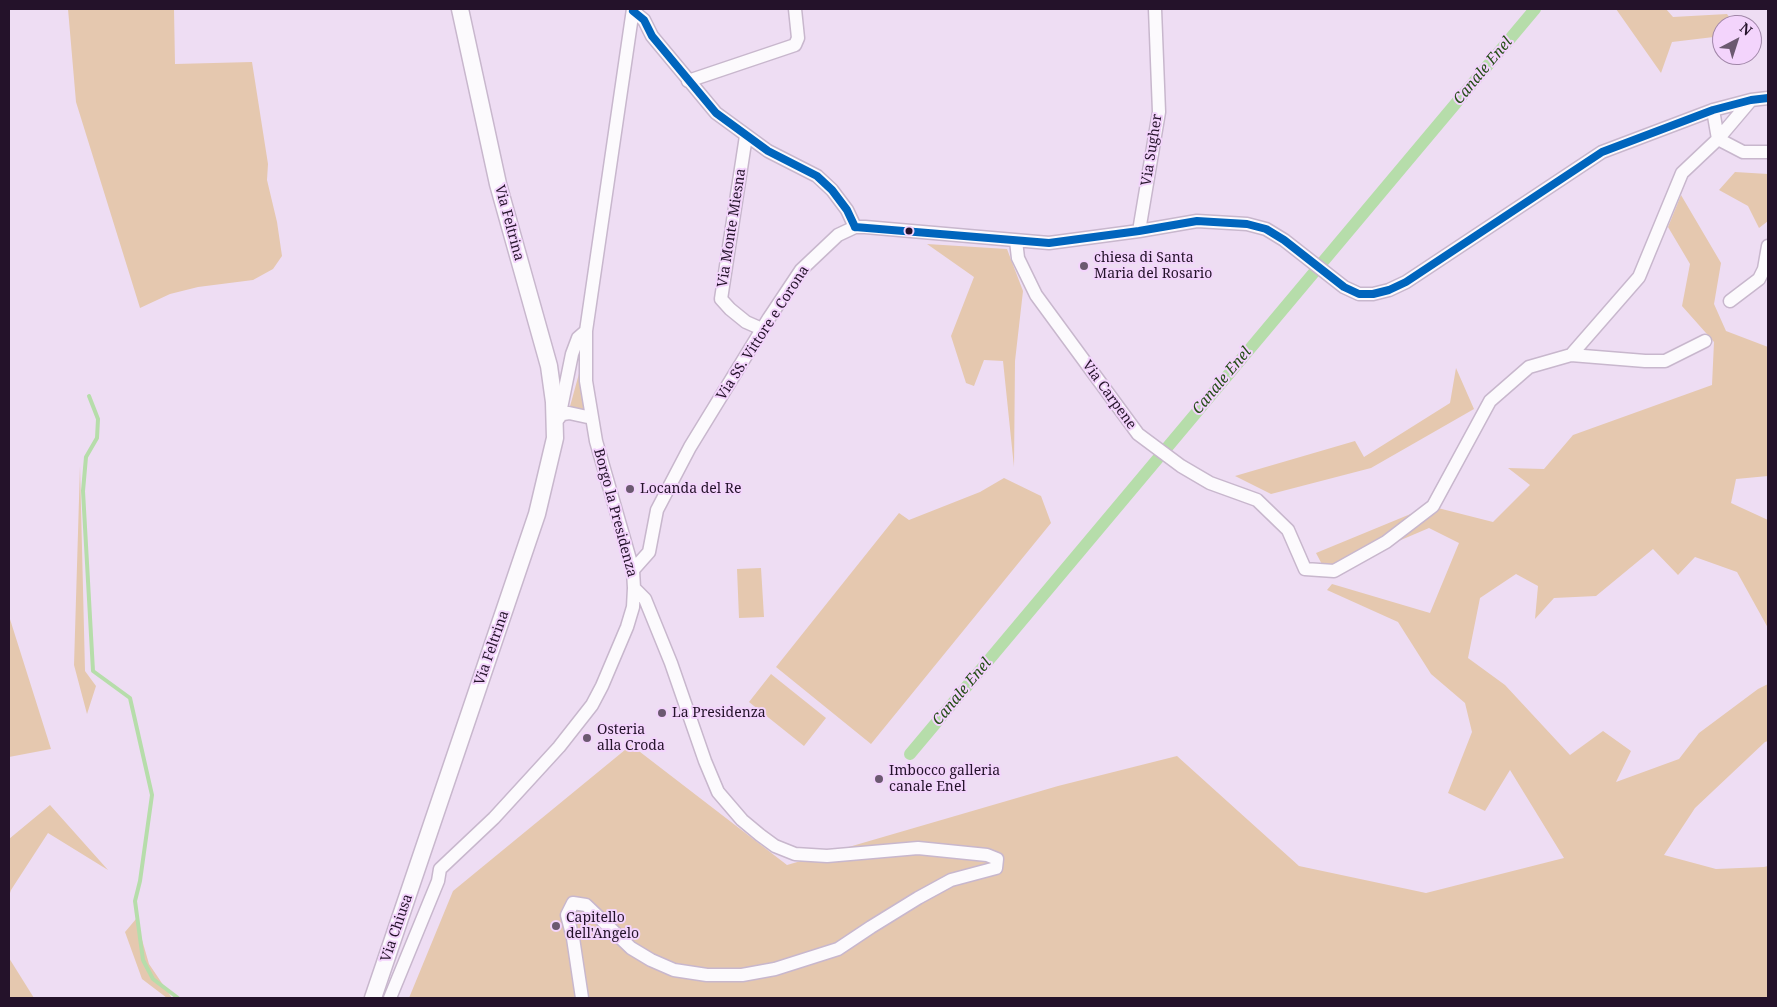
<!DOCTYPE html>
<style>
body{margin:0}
#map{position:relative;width:1777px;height:1007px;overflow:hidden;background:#eeddf3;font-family:"Noto Serif",serif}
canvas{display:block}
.frame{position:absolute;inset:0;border:10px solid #24122a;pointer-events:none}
.north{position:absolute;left:1712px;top:15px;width:50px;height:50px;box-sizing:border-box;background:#f3d4fc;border:1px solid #a086a8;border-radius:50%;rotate:40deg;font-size:14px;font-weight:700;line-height:20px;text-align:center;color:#24122a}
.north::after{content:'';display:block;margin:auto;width:18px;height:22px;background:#6b5970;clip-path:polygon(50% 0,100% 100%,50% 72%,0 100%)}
</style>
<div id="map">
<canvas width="1777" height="1007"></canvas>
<div class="frame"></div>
<div class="north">N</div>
</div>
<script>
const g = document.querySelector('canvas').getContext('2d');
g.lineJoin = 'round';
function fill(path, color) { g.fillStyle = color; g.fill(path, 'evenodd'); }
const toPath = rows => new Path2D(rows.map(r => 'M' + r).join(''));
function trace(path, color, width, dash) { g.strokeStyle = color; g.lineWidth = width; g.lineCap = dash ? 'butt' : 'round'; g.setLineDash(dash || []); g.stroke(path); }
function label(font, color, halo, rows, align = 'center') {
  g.font = font + ' "Noto Serif",serif'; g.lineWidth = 4; g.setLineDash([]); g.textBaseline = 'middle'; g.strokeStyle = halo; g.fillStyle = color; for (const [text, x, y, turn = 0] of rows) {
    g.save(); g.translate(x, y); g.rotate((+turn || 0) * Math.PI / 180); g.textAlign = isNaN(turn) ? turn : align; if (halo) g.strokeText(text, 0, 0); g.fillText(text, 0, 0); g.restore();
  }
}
fill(toPath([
 [68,9,174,9,175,64,252,62,268,164,267,180,277,222,282,256,273,269,253,280,198,287,170,294,140,308,76,102],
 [1616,9,1666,9,1673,17,1727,14,1735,25,1722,25,1722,36,1672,42,1661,73],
 [1735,172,1768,174,1768,221,1759,228,1748,206,1719,190],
 [1681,195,1721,263,1714,304,1726,331,1768,347,1768,476,1736,479,1731,503,1768,520,1768,628,1737,572,1695,557,1678,575,1653,549,1596,596,1554,598,1535,619,1538,586,1516,574,1480,598,1468,658,1505,685,1570,755,1603,731,1631,751,1616,782,1679,759,1699,733,1758,689,1768,684,1768,741,1765,742,1695,808,1664,855,1716,869,1764,867,1768,866,1768,998,409,998,453,891,631,745,787,865,1058,786,1177,756,1299,866,1426,893,1564,858,1510,770,1485,811,1448,793,1472,732,1465,703,1431,674,1398,622,1327,590,1332,584,1430,613,1459,543,1429,528,1326,572,1316,553,1430,506,1493,522,1530,485,1508,468,1544,469,1573,435,1712,385,1714,342,1682,306,1690,264,1668,227],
 [927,244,1007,249,1023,291,1015,361,1014,467,1003,361,984,360,974,386,966,383,951,336,974,277],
 [1456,368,1474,409,1371,468,1271,494,1235,476,1355,441,1364,457,1450,403],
 [580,370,586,409,569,410],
 [80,466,85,671,96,686,87,714,74,665],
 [1004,478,1041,496,1051,523,871,744,776,667,899,513,909,520,980,492],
 [761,568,764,617,739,618,737,569],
 [9,616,51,749,9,757],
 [771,674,826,718,804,746,749,702],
 [50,805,108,870,48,833,11,890,9,896,9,839],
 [136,919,149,964,172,998,167,998,142,979,125,932],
 [9,958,34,998,9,998]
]), '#e5c8af');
trace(toPath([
 [89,396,98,419,97,438,86,457,83,491,93,671,130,698,152,795,140,881,135,901,143,960,153,979,178,998]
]), '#b6ddaa', 4);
trace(toPath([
 [910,754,1535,9]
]), '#b6ddaa', 12);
const minor = toPath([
 [633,11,644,20,652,36,716,113,768,151,817,176,832,190,847,210,855,227],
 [688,81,795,45,798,38,795,9],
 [1713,110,1718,139,1743,152,1768,152],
 [746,136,721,299,730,309,746,322,762,329],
 [1139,231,1159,112,1155,9],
 [1016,241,1018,258,1036,295,1138,434,1181,466,1210,483,1257,500,1288,530,1305,569,1334,571,1386,542,1433,506,1490,401,1529,367,1571,355,1639,277,1682,173,1718,139,1751,100],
 [1730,301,1759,279,1764,269,1768,246],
 [1571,355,1645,361,1665,361,1705,341],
 [559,417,563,414,569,413,592,418],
 [559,418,572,354,578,338,586,331],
 [633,570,649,552,657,510,690,447,769,318,801,270,838,235,855,227,865,227,1049,243,1139,231,1197,221,1247,224,1266,229,1284,240,1344,287,1359,294,1373,294,1389,290,1406,282,1602,152,1713,110,1751,100,1768,98],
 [390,998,438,881,440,869,494,818,559,747,592,705,602,686,627,627,633,607,634,588,633,570,596,441,586,381,586,331,633,9],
 [582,998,573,938,567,915,573,903,586,905,631,948,651,960,674,970,707,975,742,975,775,969,838,949,871,927,918,898,951,880,996,868,997,859,987,855,918,848,827,856,795,854,775,846,760,835,742,820,718,792,705,761,671,663,645,599,634,588]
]);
const major = toPath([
 [373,998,537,514,555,438,554,402,549,366,498,184,460,9]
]);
trace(minor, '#c8b7cd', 15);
trace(major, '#c8b7cd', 19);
trace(minor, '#fcfafd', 12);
trace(major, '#fcfafd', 16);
trace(toPath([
 [633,11,644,20,652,36,716,113,768,151,817,176,832,190,847,210,855,227],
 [855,227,1049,243,1139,231,1197,221,1247,224,1266,229,1284,240,1344,287,1359,294,1373,294,1389,290,1406,282,1602,152,1713,110,1751,100,1768,98]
]), '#0065bd', 8);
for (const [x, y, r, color] of [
 [909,231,4.5,"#24122a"],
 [1084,266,5,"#6b5970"],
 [630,489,5,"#6b5970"],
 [662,713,5,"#6b5970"],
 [587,738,5,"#6b5970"],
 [879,779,5,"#6b5970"],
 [556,926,5,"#6b5970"]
]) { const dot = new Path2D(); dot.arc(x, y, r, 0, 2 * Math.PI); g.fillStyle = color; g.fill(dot); trace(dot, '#f3d4fc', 2); }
label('14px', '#24122a', '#f3d4fc', [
 ["Via Sugher",1152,150,-81],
 ["Via Feltrina",509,223,75],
 ["Via Monte Miesna",732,228,-81],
 ["Via SS. Vittore e Corona",763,333,-57],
 ["Via Carpene",1109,395,54],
 ["Borgo la Presidenza",615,513,75],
 ["Via Feltrina",492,648,-71],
 ["Via Chiusa",397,928,-71]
]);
label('14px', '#24122a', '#f3d4fc', [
 ["chiesa di Santa",1094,258],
 ["Maria del Rosario",1094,274],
 ["Locanda del Re",640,489],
 ["La Presidenza",672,713],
 ["Osteria",597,730],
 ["alla Croda",597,746],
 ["Imbocco galleria",889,771],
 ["canale Enel",889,787],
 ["Capitello",566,918],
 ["dell'Angelo",566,934]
], 'left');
label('italic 15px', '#254e17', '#f3d4fc', [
 ["Canale Enel",1483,71,-50],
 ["Canale Enel",1222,381,-50],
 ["Canale Enel",962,692,-50]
]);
</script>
